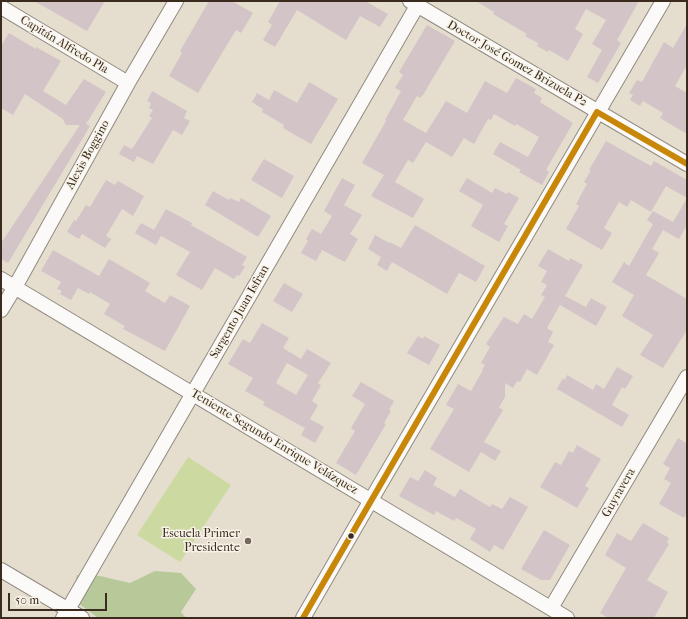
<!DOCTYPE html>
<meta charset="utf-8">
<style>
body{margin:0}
#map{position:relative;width:688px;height:619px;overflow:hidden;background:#e5dece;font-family:"IM FELL French Canon",serif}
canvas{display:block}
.frame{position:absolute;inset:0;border:2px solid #3b2a1e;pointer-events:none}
.scale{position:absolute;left:8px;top:593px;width:99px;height:18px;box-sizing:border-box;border:2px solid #3b2a1e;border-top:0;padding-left:5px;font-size:12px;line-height:14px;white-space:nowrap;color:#3b2a1e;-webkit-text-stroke:3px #f7f3e8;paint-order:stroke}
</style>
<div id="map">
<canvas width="688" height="619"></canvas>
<div class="frame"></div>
<div class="scale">50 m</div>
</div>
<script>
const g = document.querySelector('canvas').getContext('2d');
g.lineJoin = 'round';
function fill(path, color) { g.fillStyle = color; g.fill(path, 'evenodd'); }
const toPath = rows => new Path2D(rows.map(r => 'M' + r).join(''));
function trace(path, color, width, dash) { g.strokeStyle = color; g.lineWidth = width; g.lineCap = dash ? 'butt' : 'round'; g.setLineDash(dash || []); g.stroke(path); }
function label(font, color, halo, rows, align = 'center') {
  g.font = font + ' "IM FELL French Canon",serif'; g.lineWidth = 3; g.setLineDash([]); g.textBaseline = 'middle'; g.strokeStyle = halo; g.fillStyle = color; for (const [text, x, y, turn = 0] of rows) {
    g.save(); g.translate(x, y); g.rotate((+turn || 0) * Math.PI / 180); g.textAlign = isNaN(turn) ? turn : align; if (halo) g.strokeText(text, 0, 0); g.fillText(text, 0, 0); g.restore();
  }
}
fill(toPath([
 [188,457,231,485,180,562,137,535]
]), '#ccdaa2');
fill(toPath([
 [155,571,181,573,196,589,181,612,186,618,101,618,97,617,71,598,77,575,100,576,130,583]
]), '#b7c999');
fill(toPath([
 [34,1,105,1,87,31],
 [209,1,232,1,253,13,241,33,236,30,198,93,169,76,182,53,180,51],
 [280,1,365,1,388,14,380,27,360,16,346,40,297,10,275,47,263,40,272,25,268,22],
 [476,1,639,1,617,40,621,43,598,83,587,77,602,50,592,44,606,20,586,9,575,29,583,34,568,61,549,50,548,52,537,46,538,43,525,36,527,34,493,14,494,12],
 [687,24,687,65,675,86,687,93,687,134,660,118,663,113,643,101,640,106,630,100,633,95,629,93,637,80,642,82,664,42,673,48],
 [427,25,455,41,423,95,420,98,417,96,403,120,426,133,446,101,467,113,485,81,507,93,516,78,536,89,534,93,542,98,540,102,573,123,546,170,549,172,542,185,519,172,521,170,493,154,500,142,528,157,539,137,516,124,515,126,494,114,491,120,488,119,474,144,464,138,452,157,426,142,413,163,408,160,395,182,424,199,413,218,371,196,384,175,362,163,386,121,385,120,401,91,395,88,403,75,399,72],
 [9,33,36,49,36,47,61,61,43,91,66,105,84,79,106,92,86,124,90,126,8,263,1,259,1,243,80,125,66,125,63,119,25,94,13,115,1,108,1,46],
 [309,82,338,99,311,144,283,128,284,125,262,112,263,109,252,102,257,93,269,100,274,90,297,103],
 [152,91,187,111,184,118,190,121,182,135,173,130,153,164,137,156,134,162,119,154,124,145,132,149,152,118,149,116,153,110,149,108,151,103,147,101],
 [606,141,651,166,654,161,687,180,687,225,679,239,663,230,652,249,659,253,646,275,687,299,687,330,663,368,640,355,653,335,622,316,634,295,612,282,624,262,629,266,653,224,647,220,653,211,673,222,687,198,666,186,651,212,631,200,627,207,619,202,604,228,612,233,602,250,566,229,579,206,576,204,587,184,584,182,591,170,589,170],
 [264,159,294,176,282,198,251,180],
 [342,178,355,185,344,205,362,215,350,234,358,239,345,262,322,250,316,261,301,253,308,241,306,239,312,229,321,234,332,216,324,211],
 [467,178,492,193,495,188,507,194,508,192,519,198,504,224,508,226,499,242,471,226,483,205,459,191],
 [106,180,115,185,118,181,144,196,133,216,122,209,106,236,111,239,105,248,82,234,79,239,67,232,74,220,76,221,86,205,90,207],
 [213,191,229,200,230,198,239,202,241,198,271,216,258,237,205,205],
 [166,209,192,223,191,225,247,257,242,265,245,267,239,276,237,275,234,279,215,268,202,290,176,275,190,252,161,236,156,245,135,233,141,223,154,230],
 [415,225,485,266,476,282,459,273,447,294,392,262,387,271,377,265,381,257,368,249,375,235,389,243,390,242,401,248],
 [548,249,569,261,570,258,583,265,565,296,586,307,591,298,607,307,596,326,560,305,547,328,553,332,548,342,554,345,537,375,527,369,520,382,517,381,513,388,505,383,505,397,499,407,503,410,484,442,501,451,495,461,481,452,469,472,430,449,454,409,446,405,458,384,471,391,483,370,482,370,485,365,481,363,490,347,486,344,504,317,518,324,524,314,532,319,545,297,541,295,547,285,541,282,547,271,538,266],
 [53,250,99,276,109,259,150,283,145,291,165,303,170,295,190,306,165,351,123,329,125,326,104,314,110,304,90,292,89,294,78,288,71,300,60,294,62,291,57,289,61,282,41,271],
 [284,283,303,294,292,312,273,301],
 [262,323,289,338,283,348,301,359,307,349,331,363,318,383,321,385,312,401,318,405,310,419,324,427,315,443,301,435,305,428,263,405,265,402,245,391,253,378,228,364,243,339,250,343],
 [287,363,308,375,296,395,276,383],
 [418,336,423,339,424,336,440,345,429,365,407,353],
 [617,367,633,376,625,389,622,387,612,405,629,415,622,427,557,389,563,378,565,380,567,375,593,390,596,384,604,389],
 [361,382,394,401,389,410,391,411,384,423,386,424,356,475,336,463,355,431,351,428,365,404,352,396],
 [678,438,687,444,687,512,684,518,659,504,671,483,664,479,670,468,663,464],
 [577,445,601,459,585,486,589,488,577,508,540,487,555,462,561,465,569,451,573,453],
 [425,470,437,478,433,485,455,497,460,489,490,507,492,504,502,509,510,497,528,507,503,550,494,545,490,552,470,539,476,529,456,518,454,521,436,511,434,515,399,496,410,477,418,481],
 [643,523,669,538,667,543,669,544,647,580,668,592,654,618,608,618,600,613,626,568,605,555,617,533,631,541],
 [544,530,570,545,550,580,541,580,521,569]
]), '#d3c4c8');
const minor = toPath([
 [410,1,687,164],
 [1,7,128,83],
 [1,279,567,618],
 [1,310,15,287,128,83,176,1],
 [1,570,82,618],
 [551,608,687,377],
 [63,618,417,6],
 [303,618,371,500,663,1]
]);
trace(minor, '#918a80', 16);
trace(minor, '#fbfaf8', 14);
trace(toPath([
 [303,618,597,112,687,164]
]), '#c88708', 6);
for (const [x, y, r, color] of [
 [351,536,3.5,"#3b2a1e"],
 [248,541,4,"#76695c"]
]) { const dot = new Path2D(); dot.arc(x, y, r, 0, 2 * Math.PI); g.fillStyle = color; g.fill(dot); trace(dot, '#f7f3e8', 1.5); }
label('12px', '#3b2a1e', '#f7f3e8', [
 ["Capitán Alfredo Pla",64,45,31],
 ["Doctor José Gomez Brizuela P2",517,64,30],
 ["Alexis Boggino",88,155,-61],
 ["Sargento Juan Isfran",240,312,-60],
 ["Teniente Segundo Enrique Velázquez",274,442,31],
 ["Guyravera",619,493,-60]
]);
label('12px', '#3b2a1e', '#f7f3e8', [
 ["Escuela Primer",240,534],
 ["Presidente",240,548]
], 'right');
</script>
